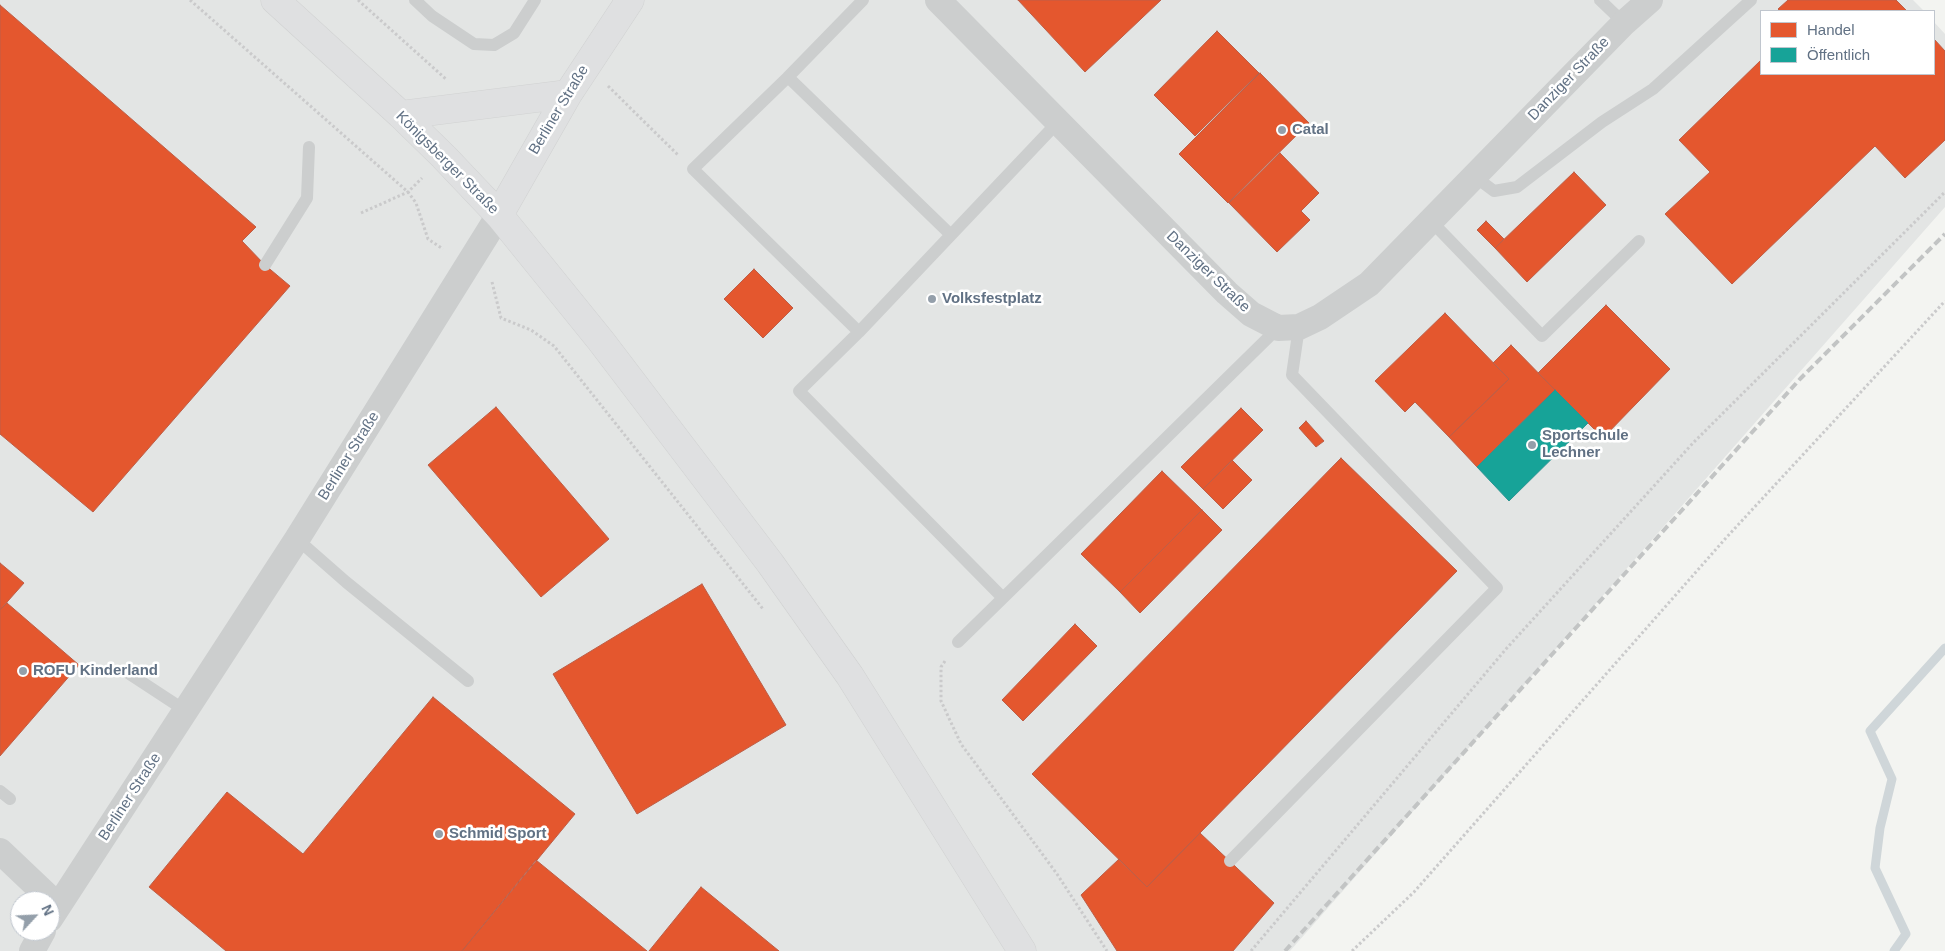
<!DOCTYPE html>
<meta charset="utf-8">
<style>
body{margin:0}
#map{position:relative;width:1945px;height:951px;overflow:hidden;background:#f3f4f1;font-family:Helvetica,sans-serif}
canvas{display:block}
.legend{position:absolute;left:1760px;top:10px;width:175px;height:65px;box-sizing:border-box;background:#fff;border:1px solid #c0c6ce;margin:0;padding:6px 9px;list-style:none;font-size:15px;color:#617184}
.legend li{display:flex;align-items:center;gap:10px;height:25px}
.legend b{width:25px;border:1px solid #c0c6ce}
.north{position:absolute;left:10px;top:891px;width:50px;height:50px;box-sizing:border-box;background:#fff;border:1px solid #c0c6ce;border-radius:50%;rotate:65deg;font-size:14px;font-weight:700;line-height:20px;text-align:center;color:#617184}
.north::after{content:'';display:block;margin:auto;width:18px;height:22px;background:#949faa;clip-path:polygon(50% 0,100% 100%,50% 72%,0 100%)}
</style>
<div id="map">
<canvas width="1945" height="951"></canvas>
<ul class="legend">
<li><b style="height:14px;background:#e4572e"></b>Handel</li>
<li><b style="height:14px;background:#17a398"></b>Öffentlich</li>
</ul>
<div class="north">N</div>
</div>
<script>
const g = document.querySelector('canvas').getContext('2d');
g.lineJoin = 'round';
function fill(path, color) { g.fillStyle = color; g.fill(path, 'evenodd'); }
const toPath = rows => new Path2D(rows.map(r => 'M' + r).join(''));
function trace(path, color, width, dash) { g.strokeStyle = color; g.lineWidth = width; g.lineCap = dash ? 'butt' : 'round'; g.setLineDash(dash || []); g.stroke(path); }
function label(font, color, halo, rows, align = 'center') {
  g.font = font + ' Helvetica,sans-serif'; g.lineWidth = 5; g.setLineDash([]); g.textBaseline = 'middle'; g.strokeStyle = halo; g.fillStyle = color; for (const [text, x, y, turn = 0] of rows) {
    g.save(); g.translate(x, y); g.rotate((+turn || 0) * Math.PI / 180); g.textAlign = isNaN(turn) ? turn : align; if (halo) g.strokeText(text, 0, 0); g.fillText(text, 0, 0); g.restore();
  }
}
fill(toPath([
 [0,0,1913,0,1924,11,1761,11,1761,74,1934,74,1934,22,1945,34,1945,207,1290,951,0,951],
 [20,901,50,901,50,931,20,931]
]), '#e3e5e4');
const shops = toPath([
 [1018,0,1161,0,1085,72,1018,0],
 [1788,0,1896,0,1907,11,1780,11,1778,9,1788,0],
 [0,5,256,227,242,241,265,265,290,286,93,512,0,434,0,5],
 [1217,31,1259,73,1195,136,1154,95,1217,31],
 [1934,39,1945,51,1945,140,1905,178,1875,146,1732,284,1665,214,1710,172,1679,140,1761,60,1761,74,1934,74,1934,39],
 [1260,73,1309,123,1228,203,1179,154,1260,73],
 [1280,153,1319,193,1301,211,1310,220,1277,252,1229,203,1280,153],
 [1574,172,1606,205,1527,282,1495,248,1574,172],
 [1486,221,1504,239,1495,248,1477,230,1486,221],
 [754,269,793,308,763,338,724,299,754,269],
 [1606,305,1670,369,1603,438,1538,373,1606,305],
 [1445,313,1509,379,1449,437,1415,402,1405,412,1375,381,1445,313],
 [1511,345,1555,390,1477,467,1449,437,1509,379,1493,363,1511,345],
 [496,407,609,539,541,597,428,465,496,407],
 [1241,408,1263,430,1203,489,1181,467,1241,408],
 [1306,421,1324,441,1316,447,1299,428,1306,421],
 [1341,458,1457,571,1147,887,1032,774,1341,458],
 [1232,460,1252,480,1223,509,1203,489,1232,460],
 [1162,471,1202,510,1120,592,1081,554,1162,471],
 [1202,510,1222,530,1140,613,1120,592,1202,510],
 [0,563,24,583,0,610,0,563],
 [702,584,786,725,637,814,553,674,702,584],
 [7,603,79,665,0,756,0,610,7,603],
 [1075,624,1097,646,1023,721,1002,700,1075,624],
 [433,697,575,814,462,951,226,951,149,887,227,792,303,854,433,697],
 [1200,833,1274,903,1233,951,1117,951,1081,895,1119,859,1147,887,1200,833],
 [536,860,647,951,462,951,536,860],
 [701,887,779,951,649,951,701,887]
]);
fill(shops, '#e4572e');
trace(shops, '#bd5f48', 1);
const public = toPath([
 [1555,390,1588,423,1509,501,1477,467,1555,390]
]);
fill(public, '#17a398');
trace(public, '#2d9492', 1);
trace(toPath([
 [1894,951,1906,934,1875,868,1880,828,1892,779,1870,731,1945,648]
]), '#cfd6d9', 9);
const secondary = toPath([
 [275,0,401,115,444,157,499,215,601,341,770,563,850,676,1022,951],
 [401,115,568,94],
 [499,215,568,94,630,0]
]);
trace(secondary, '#d1d2d2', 29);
trace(toPath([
 [190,0,408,192,416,203,428,239,443,249],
 [358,0,447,80],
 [608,86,678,155],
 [361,213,408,192,422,178],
 [492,282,501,318,531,330,554,346,763,609],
 [945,661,941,667,941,701,961,744,1057,874,1107,951],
 [1251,951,1506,649,1693,443,1945,192],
 [1352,951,1414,892,1725,539,1945,301]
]), '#cacacb', 3, [2.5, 2.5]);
trace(toPath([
 [415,0,432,16,474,44,494,45,514,33,535,0],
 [863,0,788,77,693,169,859,332,1058,122],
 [1600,0,1624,23],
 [788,77,951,235],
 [1474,176,1494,191,1517,187,1602,122,1653,89,1751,0],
 [1431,221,1542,336,1639,241],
 [265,265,307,198,309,147],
 [859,332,799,391,1003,598,1278,328],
 [297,539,346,582,468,681],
 [958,642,1003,598],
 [125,671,186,711],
 [0,791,10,799],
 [1230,861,1497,588,1292,375,1299,327]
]), '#cccece', 12);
trace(toPath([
 [938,0,1227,293,1251,314,1278,328,1299,327,1320,317,1369,284,1624,23,1650,0],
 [0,851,58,906],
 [50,919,297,539,499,215],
 [32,951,43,931]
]), '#cccece', 26);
trace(secondary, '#dfe0e1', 28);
trace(toPath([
 [1285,951,1800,379,1945,234]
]), '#c2c4c4', 4, [8, 4]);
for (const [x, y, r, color] of [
 [1282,130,5,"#949faa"],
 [932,299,5,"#949faa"],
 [1532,445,5,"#949faa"],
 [23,671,5,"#949faa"],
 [439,834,5,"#949faa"]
]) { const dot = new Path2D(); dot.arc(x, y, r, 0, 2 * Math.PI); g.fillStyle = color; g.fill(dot); trace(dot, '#fff', 2); }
label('15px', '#617184', '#fff', [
 ["Danziger Straße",1569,79,-46],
 ["Berliner Straße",559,110,-59],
 ["Königsberger Straße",447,163,45],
 ["Danziger Straße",1208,272,44],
 ["Berliner Straße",349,456,-58],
 ["Berliner Straße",130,797,-57]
]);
label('bold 15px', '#617184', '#fff', [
 ["Catal",1292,130],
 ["Volksfestplatz",942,299],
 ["Sportschule",1542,436],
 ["Lechner",1542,453],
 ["ROFU Kinderland",33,671],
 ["Schmid Sport",449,834]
], 'left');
</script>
